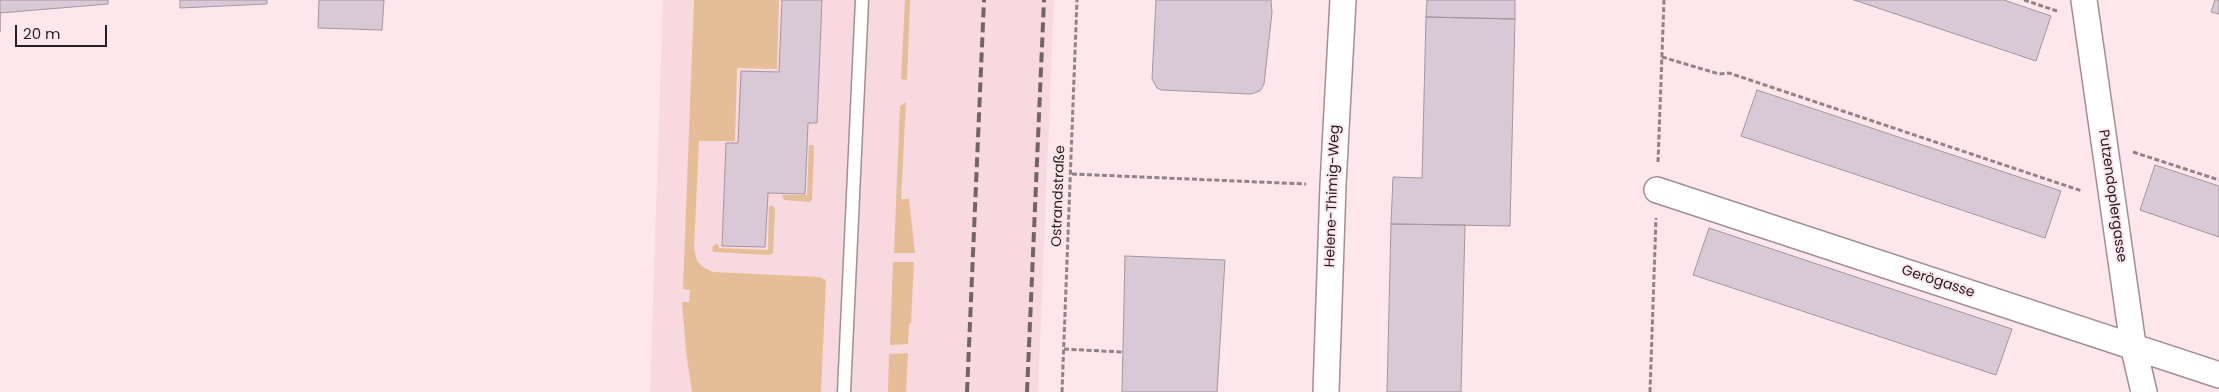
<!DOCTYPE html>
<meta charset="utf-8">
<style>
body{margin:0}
#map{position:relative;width:2219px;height:392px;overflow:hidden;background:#fde7ec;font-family:Poppins,sans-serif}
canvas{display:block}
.scale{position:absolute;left:15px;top:25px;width:92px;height:22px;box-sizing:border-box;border:2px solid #251d1f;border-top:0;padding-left:6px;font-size:15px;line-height:18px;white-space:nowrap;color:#251d1f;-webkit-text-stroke:4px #fde7ec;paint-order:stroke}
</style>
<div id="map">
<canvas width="2219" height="392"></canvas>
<div class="scale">20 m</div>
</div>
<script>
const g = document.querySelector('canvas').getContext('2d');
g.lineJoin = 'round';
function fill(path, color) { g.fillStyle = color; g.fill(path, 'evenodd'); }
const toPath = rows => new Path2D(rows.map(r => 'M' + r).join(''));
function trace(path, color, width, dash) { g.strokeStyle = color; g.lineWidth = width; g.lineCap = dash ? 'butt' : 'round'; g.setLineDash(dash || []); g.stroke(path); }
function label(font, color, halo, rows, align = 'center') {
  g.font = font + ' Poppins,sans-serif'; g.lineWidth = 4; g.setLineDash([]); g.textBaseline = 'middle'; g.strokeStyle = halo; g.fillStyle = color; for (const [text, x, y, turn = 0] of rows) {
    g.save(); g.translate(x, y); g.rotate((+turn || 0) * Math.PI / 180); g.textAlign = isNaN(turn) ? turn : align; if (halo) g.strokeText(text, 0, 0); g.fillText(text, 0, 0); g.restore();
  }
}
fill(toPath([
 [663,0,1054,0,1038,392,650,392]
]), '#f8d9df');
fill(toPath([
 [694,0,779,0,777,69,737,68,735,141,699,141,694,249,697,261,703,267,713,272,819,277,826,280,821,392,692,392,686,351,682,302,689,302,690,290,683,289],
 [905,0,910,0,907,80,901,79],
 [906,102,901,199,909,199,915,253,894,253,900,106],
 [809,145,813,145,814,148,812,200,809,202,784,200,782,195,807,195],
 [769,206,773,206,775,210,773,253,769,255,713,252,712,247,716,244,718,244,719,248,768,250],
 [893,262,914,262,911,323,909,324,908,344,890,345],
 [908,353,906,392,888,392,889,354]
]), '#e5bd96');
const building = toPath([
 [0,0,108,0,108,4,0,13,0,32,0,0],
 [180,0,267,0,267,4,180,8,180,0],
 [319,0,384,0,382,30,318,28,319,0],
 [782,0,822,0,817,123,808,123,805,194,768,193,765,247,722,246,726,143,738,143,741,71,779,72,782,0],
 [1156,0,1271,0,1272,13,1264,84,1260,91,1251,94,1161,90,1157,88,1152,79,1156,0],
 [1427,0,1515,0,1515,19,1426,17,1427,0],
 [1854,0,2004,0,2051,16,2036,61,1854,0],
 [2215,0,2219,0,2219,14,2211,12,2215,0],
 [1426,17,1515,19,1510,226,1391,224,1393,177,1422,178,1426,17],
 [1757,90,2061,191,2045,238,1741,136,1757,90],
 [2155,165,2219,186,2219,237,2140,210,2155,165],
 [1391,224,1465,225,1461,392,1387,392,1391,224],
 [1709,228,2012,329,1996,375,1693,275,1709,228],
 [1125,256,1225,260,1217,392,1122,392,1125,256]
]);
fill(building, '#d9c8d5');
trace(building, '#a495a1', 1);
const lane = toPath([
 [844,392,862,0]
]);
const street = toPath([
 [2084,0,2133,345,2144,392],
 [1657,190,2219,375],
 [1326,392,1333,185,1343,0]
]);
trace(lane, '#a28e92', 15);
trace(street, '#a28e92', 28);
trace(toPath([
 [2024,0,2057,11],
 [1662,57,1719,74,1729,73,2082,191],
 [2133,152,2219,180],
 [1658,162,1664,0],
 [1072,174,1306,184],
 [1064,349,1123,352],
 [1062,392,1077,0],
 [1650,392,1656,218]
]), '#918286', 3, [5, 2.5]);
trace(lane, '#fff', 12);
trace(street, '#fff', 25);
trace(toPath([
 [967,392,984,0],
 [1027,392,1044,0]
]), '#726569', 4, [10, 5]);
label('14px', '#251d1f', '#fde7ec', [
 ["Ostrandstraße",1059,196,-88],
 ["Helene-Thimig-Weg",1333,196,-88],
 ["Putzendoplergasse",2112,196,82],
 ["Gerögasse",1938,282,18]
]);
</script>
